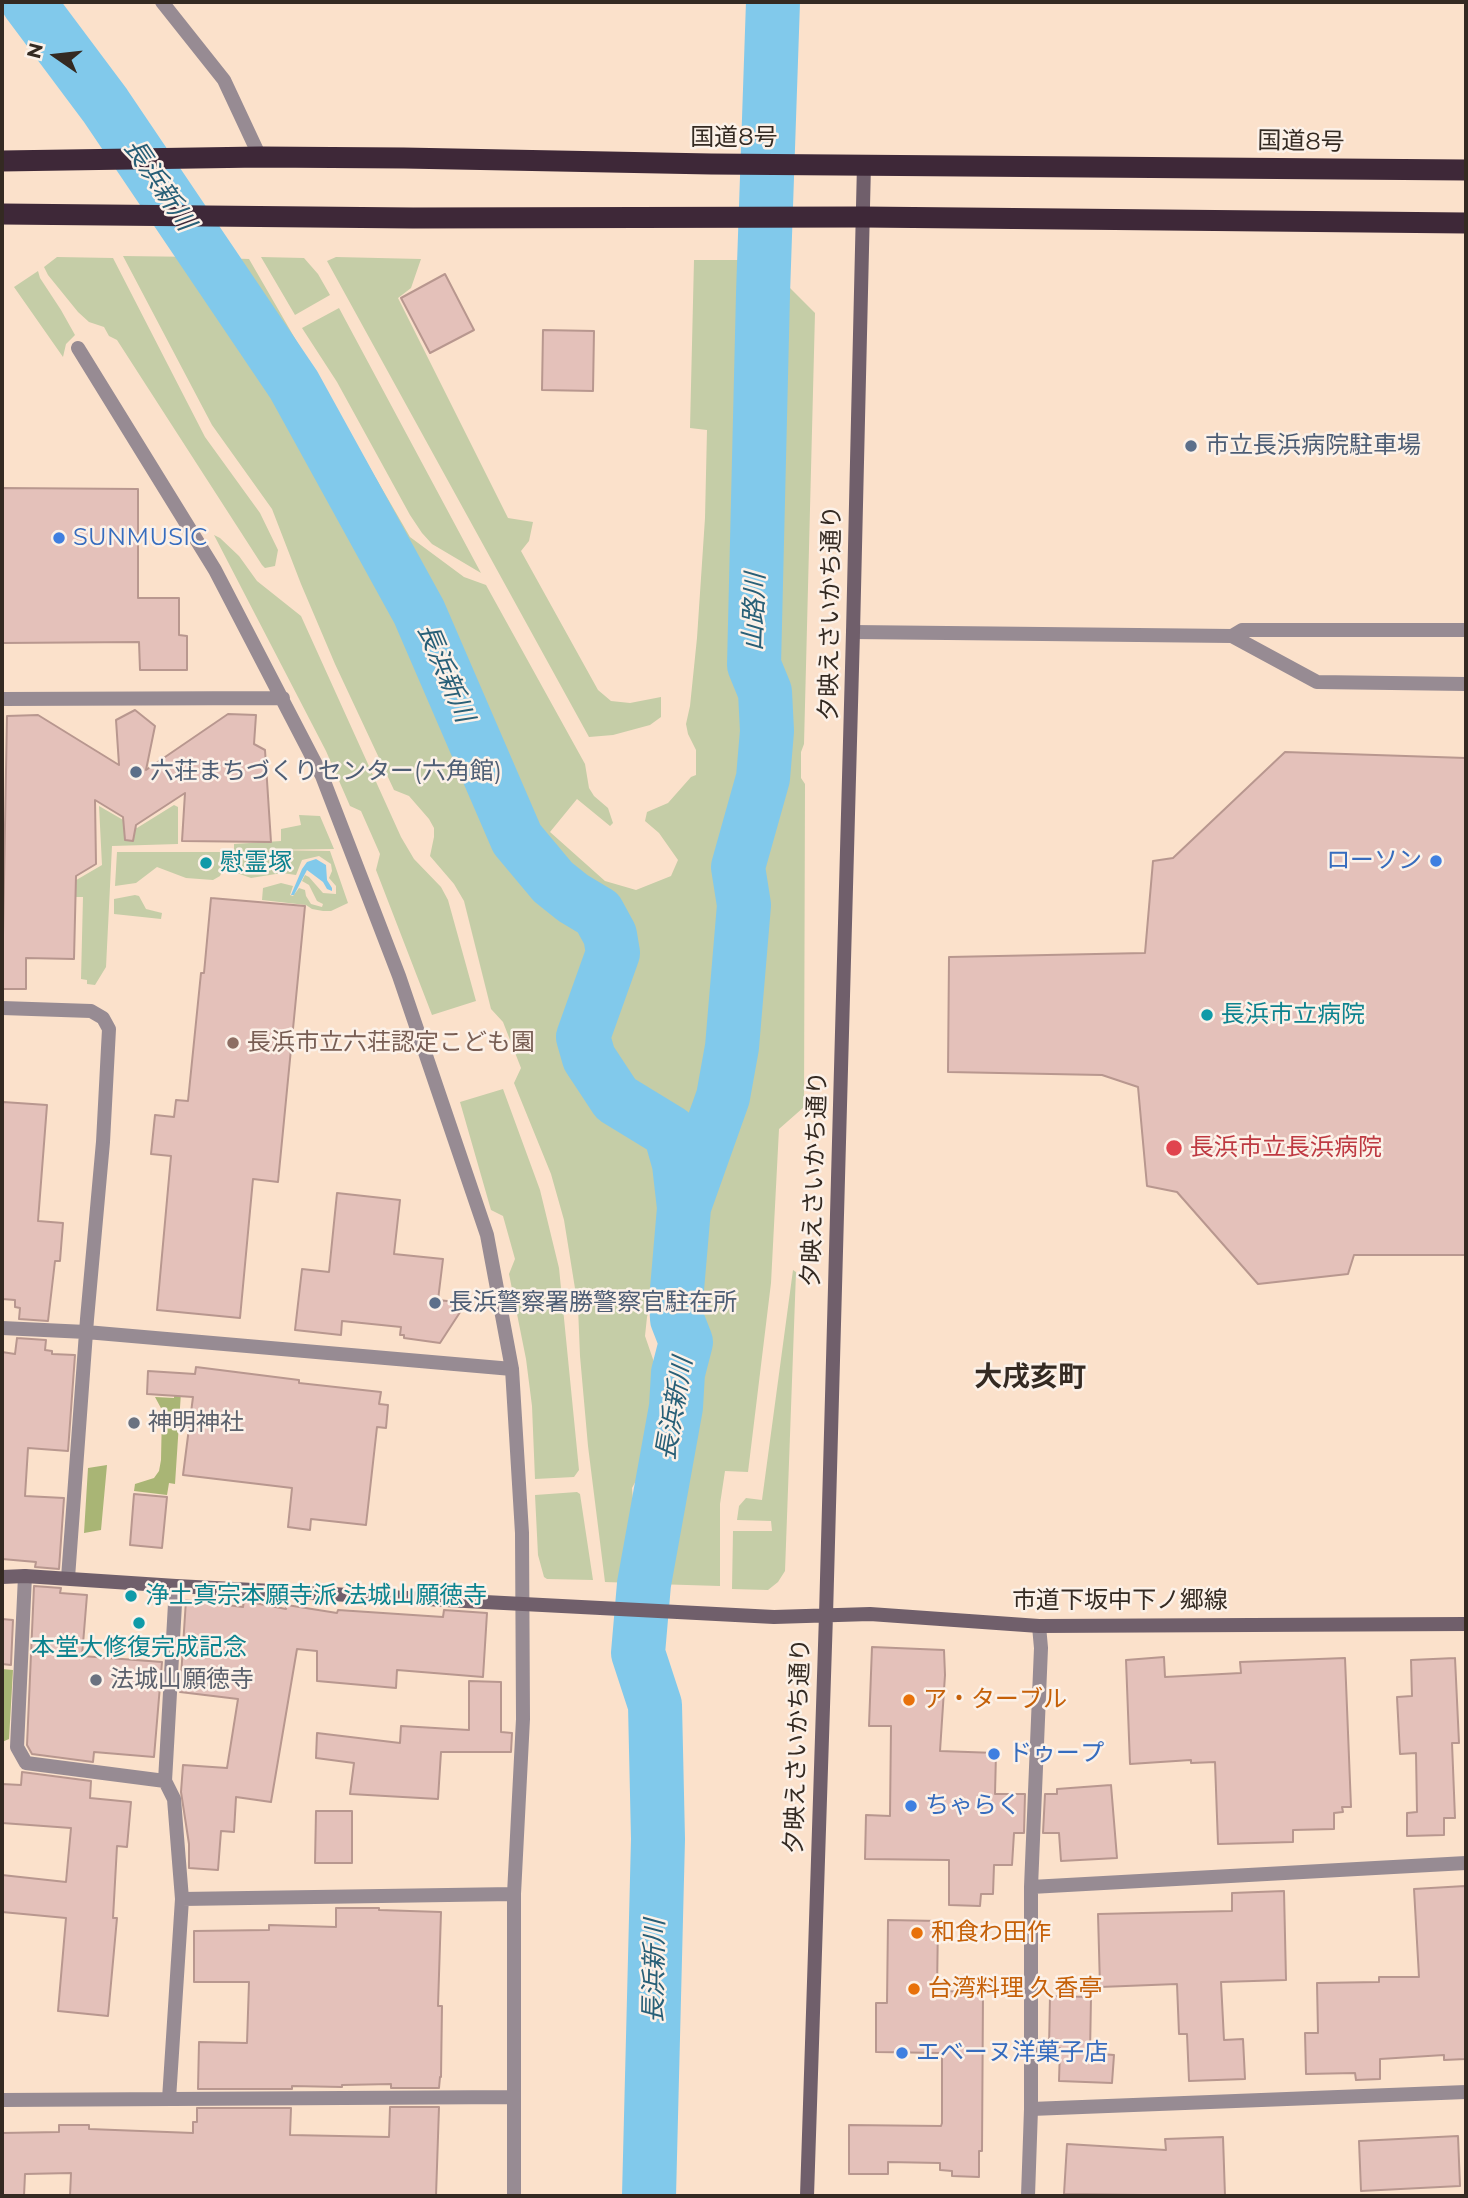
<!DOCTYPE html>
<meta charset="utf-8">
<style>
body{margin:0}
#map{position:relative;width:1468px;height:2198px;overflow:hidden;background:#fbe1cb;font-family:Montserrat,sans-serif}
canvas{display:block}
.frame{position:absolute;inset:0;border:4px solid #342a22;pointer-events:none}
.north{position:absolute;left:21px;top:21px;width:70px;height:70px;-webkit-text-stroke:5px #fcf1e8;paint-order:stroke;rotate:284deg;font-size:19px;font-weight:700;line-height:28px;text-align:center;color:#342a22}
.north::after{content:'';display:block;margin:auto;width:24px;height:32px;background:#342a22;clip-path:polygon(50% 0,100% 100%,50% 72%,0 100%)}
</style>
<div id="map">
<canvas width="1468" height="2198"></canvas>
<div class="frame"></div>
<div class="north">N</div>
</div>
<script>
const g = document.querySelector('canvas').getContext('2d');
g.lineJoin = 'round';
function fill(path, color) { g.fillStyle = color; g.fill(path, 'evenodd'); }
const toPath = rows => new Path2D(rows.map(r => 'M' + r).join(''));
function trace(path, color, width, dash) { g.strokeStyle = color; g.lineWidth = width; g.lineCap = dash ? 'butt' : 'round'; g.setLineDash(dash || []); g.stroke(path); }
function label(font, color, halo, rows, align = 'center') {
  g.font = font + ' Montserrat,"Noto Sans JP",sans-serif'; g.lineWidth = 5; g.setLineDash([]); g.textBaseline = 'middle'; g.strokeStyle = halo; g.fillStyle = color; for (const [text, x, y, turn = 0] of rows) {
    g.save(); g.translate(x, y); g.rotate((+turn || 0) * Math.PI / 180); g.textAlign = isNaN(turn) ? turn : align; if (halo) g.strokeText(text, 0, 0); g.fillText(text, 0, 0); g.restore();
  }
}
fill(toPath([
 [123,256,201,257,219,282,296,400,415,625,486,785,498,820,494,826,500,842,523,867,532,886,580,909,598,929,604,947,603,958,593,988,570,1037,568,1053,571,1063,587,1065,592,1078,615,1111,665,1133,669,1142,678,1190,670,1221,673,1246,670,1267,664,1283,652,1300,647,1317,645,1336,655,1365,662,1378,669,1384,669,1406,659,1469,639,1475,632,1488,634,1512,633,1531,636,1549,634,1583,605,1582,588,1446,580,1356,578,1307,564,1220,551,1174,514,1083,521,1068,503,1022,491,1009,464,901,454,884,430,856,434,837,434,828,429,819,409,796,394,790,335,664,301,584,272,509,212,425],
 [57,257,113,258,205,437,260,513,278,550,275,566,265,568,262,565,117,340,109,336,104,327,89,322,78,312,48,275,44,267],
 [261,257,304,258,318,274,330,295,295,315],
 [336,257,421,259,411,288,398,298,508,518,533,522,529,541,521,551,598,690,611,701,630,703,661,697,661,717,650,725,613,735,589,737,327,261],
 [221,258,249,259,410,537,464,577,486,585,585,764,589,788,594,796,608,808,613,823,610,826,577,799,550,832,605,881,636,890,671,876,678,860,659,833,645,821,647,812,668,803,691,777,696,775,696,750,688,734,686,724,690,706,697,638,705,518,707,430,690,428,694,260,758,260,747,313,751,377,751,436,747,481,741,658,743,686,761,708,761,743,756,779,734,864,734,883,738,899,720,1072,710,1121,701,1131,702,1141,691,1182,684,1181,684,1156,672,1127,628,1102,613,1089,600,1064,593,1034,597,1017,616,983,617,963,622,949,620,937,602,906,566,878,524,835,515,808,492,762,453,669,393,548,310,402],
 [771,269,815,313,804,744,801,752,801,778,805,784,804,1107,779,1129,771,1283,748,1472,725,1471,720,1504,720,1586,654,1584,657,1557,678,1475,679,1423,685,1379,696,1369,701,1346,698,1320,691,1296,694,1276,692,1218,700,1191,728,1122,737,1087,736,1063,745,1025,745,968,748,919,744,868,769,782,773,751,773,692,767,674,766,655,772,562,775,381,775,346,770,326],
 [38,271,40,278,61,310,75,335,66,344,63,357,14,287],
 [339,308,481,573,432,544,422,533,410,515,337,382,302,328],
 [214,535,220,538,239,556,257,581,301,616,401,837,414,859,441,887,448,900,476,1001,432,1015,376,870,380,854,361,811,350,806,326,751],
 [174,805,178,807,178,844,112,846,106,967,95,985,87,984,87,980,81,979,83,897,66,897,66,886,102,865,99,806,137,828],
 [299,815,320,816,334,849,259,850,330,851,348,903,331,911,323,911,312,909,306,905,262,900,263,888,281,883,293,886,290,895,293,896,299,888,305,890,306,896,311,904,322,907,323,904,317,901,309,885,302,881,305,875,309,877,323,893,336,894,336,886,329,878,332,871,331,864,319,856,302,860,296,875,282,873,251,878,234,872,230,868,229,860,234,849,234,844,281,841,281,829,301,825],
 [117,852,222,852,224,867,220,876,213,880,186,878,157,867,136,883,115,886],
 [135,895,139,896,146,909,162,913,161,919,114,914,114,899],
 [503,1089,540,1190,559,1268,579,1470,574,1477,535,1479,532,1406,526,1359,509,1274,515,1259,503,1216,491,1210,460,1102],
 [793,1270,796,1272,785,1571,778,1582,768,1590,732,1589,733,1531,772,1531,771,1521,737,1520,739,1506,746,1498,762,1500],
 [577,1492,580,1494,593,1580,547,1579,544,1577,538,1555,535,1495]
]), '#c5cda7');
fill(toPath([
 [182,1377,175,1484,169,1483,167,1495,134,1491,135,1484,154,1478,159,1471,161,1460,162,1410,155,1397,174,1398,175,1378],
 [107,1465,101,1530,84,1533,88,1468],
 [2,1669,13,1670,9,1739,2,1742]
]), '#a9b575');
fill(toPath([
 [316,859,326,865,327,880,332,888,332,891,327,889,323,882,307,870,294,895,291,895,302,869,307,862]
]), '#81c9eb');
trace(toPath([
 [28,2,105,105,294,385,419,612,517,839,553,882,573,898,598,913,610,935,613,953,583,1037,589,1058,616,1099,670,1132,679,1164,684,1208,676,1301,677,1319,686,1342,678,1373,676,1407,644,1584,638,1653,655,1705,658,1839,649,2196],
 [685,1204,723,1097,732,1047,744,905,738,867,763,778,767,731,765,692,754,665,763,294,773,2]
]), '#81c9eb', 54);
const building = toPath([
 [445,274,474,330,430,353,401,298,445,274],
 [543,330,594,331,593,391,542,390,543,330],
 [2,488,138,489,138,598,179,598,179,635,187,636,187,670,140,670,139,642,2,643,2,488],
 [135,710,155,726,146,770,228,714,256,715,254,744,265,750,271,842,182,841,185,793,136,825,133,841,125,840,123,817,95,800,96,864,76,876,74,959,26,958,26,989,2,989,7,716,38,715,119,765,116,720,135,710],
 [1285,752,1466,758,1466,1255,1354,1255,1348,1274,1258,1284,1177,1192,1147,1186,1138,1087,1102,1075,948,1072,949,957,1145,953,1153,861,1173,858,1285,752],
 [211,898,305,906,278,1182,253,1179,240,1318,157,1310,171,1156,151,1154,155,1115,174,1117,176,1100,188,1101,201,973,204,973,211,898],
 [3,1102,47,1105,38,1221,63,1223,60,1261,55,1261,48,1321,19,1319,20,1308,15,1307,15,1300,2,1299,3,1102],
 [337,1193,400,1200,394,1254,443,1259,438,1300,466,1303,440,1343,404,1338,404,1335,400,1335,401,1327,342,1321,341,1335,295,1330,302,1269,329,1272,337,1193],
 [17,1338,46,1340,45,1350,52,1351,52,1354,75,1355,68,1451,28,1448,25,1496,64,1498,59,1569,35,1567,36,1562,2,1559,2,1352,15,1354,17,1338],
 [196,1367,299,1380,299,1383,381,1392,379,1404,388,1405,386,1428,377,1427,366,1525,311,1519,310,1530,288,1527,292,1488,183,1475,193,1397,147,1394,148,1371,195,1374,196,1367],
 [134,1494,167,1497,162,1548,130,1545,134,1494],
 [34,1586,61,1588,60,1593,87,1595,82,1656,162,1662,154,1757,94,1752,93,1762,32,1754,27,1745,34,1586],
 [186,1600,243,1607,244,1601,286,1609,287,1605,337,1613,338,1610,443,1617,444,1610,487,1613,483,1677,397,1670,396,1688,317,1681,317,1651,297,1649,271,1802,236,1797,234,1832,221,1831,218,1870,189,1868,189,1844,181,1792,183,1765,227,1768,238,1699,180,1692,186,1600],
 [2,1619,13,1620,11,1665,2,1664,2,1619],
 [872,1647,944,1650,945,1675,940,1751,996,1753,995,1794,1025,1794,1024,1833,1014,1833,1012,1865,994,1865,993,1894,981,1894,980,1906,949,1905,949,1860,865,1859,866,1815,890,1816,891,1726,869,1726,872,1647],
 [1164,1657,1165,1677,1241,1673,1240,1662,1345,1658,1351,1807,1342,1807,1343,1812,1334,1813,1334,1829,1293,1830,1293,1842,1218,1844,1215,1762,1191,1763,1191,1760,1130,1764,1126,1660,1164,1657],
 [1455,1658,1459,1743,1452,1743,1455,1818,1444,1818,1444,1835,1407,1836,1407,1813,1417,1812,1416,1753,1400,1754,1397,1697,1412,1696,1411,1660,1455,1658],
 [469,1681,501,1682,501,1732,512,1733,511,1752,441,1752,438,1799,350,1794,354,1763,316,1758,317,1733,400,1743,401,1726,469,1730,469,1681],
 [22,1772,91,1781,90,1798,131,1802,127,1847,117,1846,113,1918,117,1918,108,2016,58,2011,66,1918,2,1912,2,1875,66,1882,71,1828,2,1823,2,1784,21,1785,22,1772],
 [1111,1785,1117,1858,1061,1861,1059,1833,1043,1833,1045,1794,1057,1794,1057,1789,1111,1785],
 [316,1811,352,1811,352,1863,315,1863,316,1811],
 [1465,1886,1466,2059,1444,2060,1444,2055,1380,2059,1380,2079,1356,2080,1355,2073,1306,2074,1305,2033,1318,2033,1317,1983,1379,1982,1379,1977,1419,1977,1414,1889,1465,1886],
 [1284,1891,1286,1980,1221,1982,1224,2040,1243,2039,1245,2079,1189,2081,1187,2034,1179,2034,1177,1984,1100,1987,1098,1914,1232,1911,1232,1893,1284,1891],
 [336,1908,379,1908,379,1910,441,1912,438,2006,442,2006,441,2077,440,2077,439,2088,391,2088,391,2084,342,2085,342,2087,292,2086,292,2089,198,2089,199,2042,247,2043,249,1982,194,1982,194,1931,269,1930,269,1925,336,1927,336,1908],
 [888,1920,938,1921,937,1991,983,1992,982,2151,979,2151,979,2177,952,2176,952,2171,940,2170,940,2163,888,2162,888,2174,849,2174,849,2125,941,2126,942,2123,942,2053,876,2052,876,2003,887,2003,888,1920],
 [1050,1996,1091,1997,1090,2053,1114,2055,1112,2083,1059,2081,1060,2048,1049,2048,1050,1996],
 [390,2107,439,2107,436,2196,70,2196,71,2173,25,2174,24,2196,2,2196,2,2133,59,2132,59,2125,89,2125,89,2129,193,2133,193,2122,197,2122,197,2108,291,2108,290,2135,389,2137,390,2107],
 [1458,2136,1460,2186,1361,2191,1359,2141,1458,2136],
 [1223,2137,1225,2196,1064,2194,1067,2144,1166,2150,1165,2139,1223,2137]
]);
fill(building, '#e4c1ba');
trace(building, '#b8978f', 2);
trace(toPath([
 [853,632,1232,636,1317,682,1466,684],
 [1232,636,1242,630,1466,630]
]), '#978b93', 14);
trace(toPath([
 [162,2,224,80,260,157],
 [78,348,215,570,322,776,399,976,487,1235,512,1369,522,1533,523,1719,514,1894,514,2196],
 [2,699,283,698],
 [2,1008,91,1011,103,1018,109,1029,103,1142,87,1319,68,1578],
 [2,1328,86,1332,512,1369],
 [25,1576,17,1747,26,1763,165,1781,174,1799,182,1899,514,1894],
 [165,1781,176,1586],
 [1031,1887,1466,1863],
 [169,2099,182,1899],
 [2,2100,514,2097],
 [1031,2109,1466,2092],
 [1028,2196,1031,2109,1031,1887,1041,1648,1039,1626]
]), '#978b93', 14);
trace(toPath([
 [2,1577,25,1576,176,1586,774,1617,870,1614,1039,1626,1466,1624],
 [807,2196,826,1615,853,632,864,164]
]), '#705f6b', 14);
trace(toPath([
 [2,161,260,157,404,158,711,164,1466,170],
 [2,214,413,218,863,217,1466,223]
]), '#3e2838', 21);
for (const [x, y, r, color] of [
 [1191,446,7,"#5c6f8a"],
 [59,538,7,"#3f7fe0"],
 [136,772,7,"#5c6f8a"],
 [1436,861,7,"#3f7fe0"],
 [206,863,7,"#0f9aa8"],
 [1207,1015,7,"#0f9aa8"],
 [233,1043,7,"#8d6e63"],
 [1174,1148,9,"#e0444e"],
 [435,1303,7,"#5c6f8a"],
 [134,1423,7,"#6b7280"],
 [131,1596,7,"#0f9aa8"],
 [139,1623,7,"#0f9aa8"],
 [96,1680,7,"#6b7280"],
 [909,1700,7,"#e8710a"],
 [994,1754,7,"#3f7fe0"],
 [911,1806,7,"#3f7fe0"],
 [917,1933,7,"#e8710a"],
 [914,1989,7,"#e8710a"],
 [902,2053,7,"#3f7fe0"]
]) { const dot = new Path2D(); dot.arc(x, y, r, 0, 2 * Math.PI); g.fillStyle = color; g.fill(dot); trace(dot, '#fcf1e8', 2.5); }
label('24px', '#342a22', '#fcf1e8', [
 ["国道8号",734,138],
 ["国道8号",1301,142,1],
 ["夕映えさいかち通り",831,613,-89],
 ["夕映えさいかち通り",815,1179,-88],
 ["市道下坂中下ノ郷線",1120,1601],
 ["夕映えさいかち通り",798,1746,-88]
]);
label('24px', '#4e5e75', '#fcf1e8', [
 ["市立長浜病院駐車場",1205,446],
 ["六荘まちづくりセンター(六角館)",150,772],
 ["長浜警察署勝警察官駐在所",449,1303]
], 'left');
label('24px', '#366cbe', '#fcf1e8', [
 ["SUNMUSIC",73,538],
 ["ローソン",1422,861,"right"],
 ["ドゥープ",1008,1754],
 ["ちゃらく",925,1806],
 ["エベーヌ洋菓子店",916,2053]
], 'left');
label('24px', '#0d838f', '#fcf1e8', [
 ["慰霊塚",220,863],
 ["長浜市立病院",1221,1015],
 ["浄土真宗本願寺派 法城山願徳寺",145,1596],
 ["本堂大修復完成記念",139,1648,"center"]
], 'left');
label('24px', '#785e54', '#fcf1e8', [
 ["長浜市立六荘認定こども園",247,1043]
], 'left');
label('24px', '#be3a42', '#fcf1e8', [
 ["長浜市立長浜病院",1190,1148]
], 'left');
label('24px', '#5b616d', '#fcf1e8', [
 ["神明神社",148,1423],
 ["法城山願徳寺",110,1680]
], 'left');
label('24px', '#c56008', '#fcf1e8', [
 ["ア・ターブル",923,1700],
 ["和食わ田作",931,1933],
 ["台湾料理 久香亭",928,1989]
], 'left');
label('italic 26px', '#285f77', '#fcf1e8', [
 ["長浜新川",159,185,56],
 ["山路川",755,612,-88],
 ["長浜新川",445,673,67],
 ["長浜新川",675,1409,-80],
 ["長浜新川",655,1971,-89]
]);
label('bold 28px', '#342a22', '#fcf1e8', [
 ["大戌亥町",1030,1378]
]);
</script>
